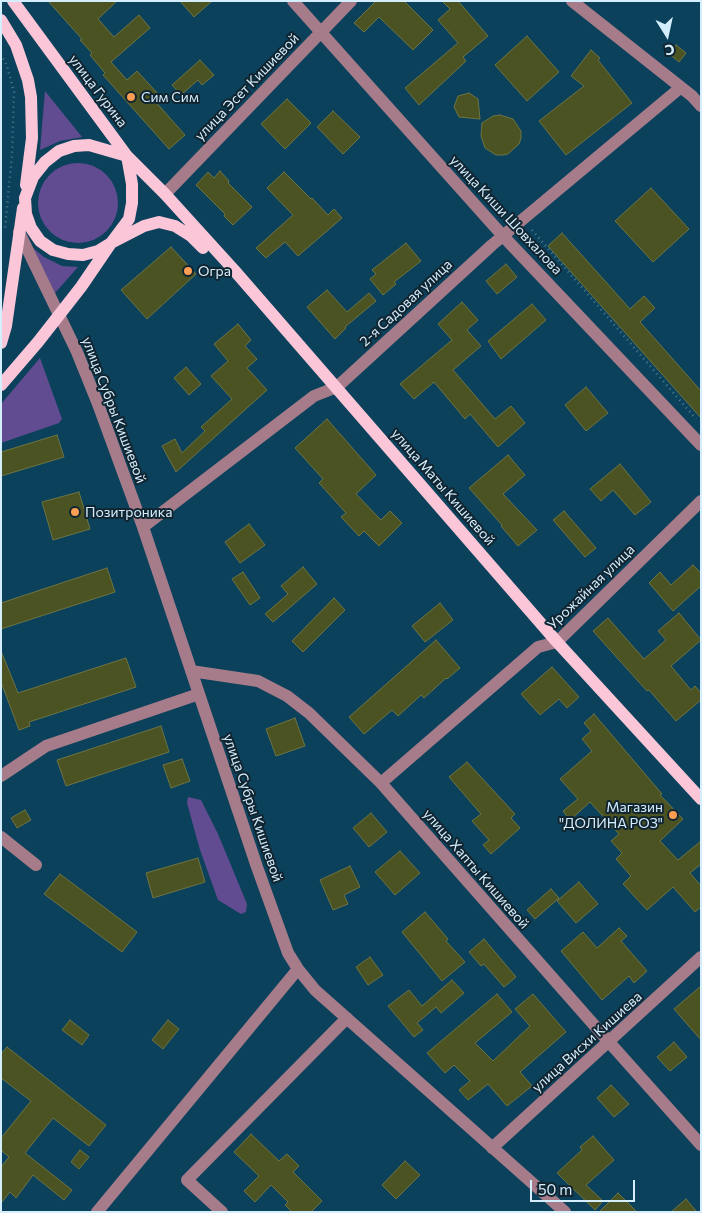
<!DOCTYPE html>
<meta charset="utf-8">
<style>
body{margin:0}
#map{position:relative;width:702px;height:1213px;overflow:hidden;background:#0c415b;font-family:Commissioner,sans-serif}
canvas{display:block}
.frame{position:absolute;inset:0;border:2px solid #d5eefe;pointer-events:none}
.north{position:absolute;left:642px;top:10px;width:50px;height:50px;-webkit-text-stroke:4px #112531;paint-order:stroke;rotate:170deg;font-size:14px;font-weight:700;line-height:20px;text-align:center;color:#d5eefe}
.north::after{content:'';display:block;margin:auto;width:18px;height:22px;background:#d5eefe;clip-path:polygon(50% 0,100% 100%,50% 72%,0 100%)}
.scale{position:absolute;left:530px;top:1180px;width:105px;height:22px;box-sizing:border-box;border:2px solid #d5eefe;border-top:0;padding-left:6px;font-size:15px;line-height:18px;white-space:nowrap;color:#d5eefe;-webkit-text-stroke:4px #112531;paint-order:stroke}
</style>
<div id="map">
<canvas width="702" height="1213"></canvas>
<div class="frame"></div>
<div class="north">С</div>
<div class="scale">50 m</div>
</div>
<script>
const g = document.querySelector('canvas').getContext('2d');
g.lineJoin = 'round';
function fill(path, color) { g.fillStyle = color; g.fill(path, 'evenodd'); }
const toPath = rows => new Path2D(rows.map(r => 'M' + r).join(''));
function trace(path, color, width, dash) { g.strokeStyle = color; g.lineWidth = width; g.lineCap = dash ? 'butt' : 'round'; g.setLineDash(dash || []); g.stroke(path); }
function label(font, color, halo, rows, align = 'center') {
  g.font = font + ' Commissioner,sans-serif'; g.lineWidth = 4; g.setLineDash([]); g.textBaseline = 'middle'; g.strokeStyle = halo; g.fillStyle = color; for (const [text, x, y, turn = 0] of rows) {
    g.save(); g.translate(x, y); g.rotate((+turn || 0) * Math.PI / 180); g.textAlign = isNaN(turn) ? turn : align; if (halo) g.strokeText(text, 0, 0); g.fillText(text, 0, 0); g.restore();
  }
}
fill(toPath([
 [45,91,82,137,60,141,40,150],
 '38 203a40 40 0 1 1 80 0a40 40 0 1 1-80 0Z',
 [33,248,44,257,62,266,78,267,55,293],
 [40,358,62,419,59,423,1,443,1,404],
 [188,797,201,800,218,834,247,904,246,912,241,914,218,900,200,850,187,803]
]), '#614c91');
const building = toPath([
 [48,1,117,1,98,19,114,37,139,15,150,28,111,62,127,80,137,71,159,95,154,100,185,135,169,149,103,75,105,73,90,55,92,53,80,40,82,39,48,1],
 [180,1,212,1,194,17,180,1],
 [376,1,404,1,433,30,413,50,379,17,364,32,354,23,376,1],
 [442,1,458,1,488,36,463,57,466,61,419,105,405,88,458,43,438,20,450,9,442,1],
 [527,36,559,72,527,101,495,65,527,36],
 [676,45,686,53,679,62,668,53,676,45],
 [591,50,600,58,598,60,632,103,566,155,539,121,584,86,571,76,591,50],
 [200,60,214,75,202,85,198,80,181,95,172,85,200,60],
 [469,93,478,99,480,119,459,117,454,107,458,96,469,93],
 [287,99,311,123,285,149,261,124,287,99],
 [333,111,360,137,343,154,317,127,333,111],
 [500,115,513,119,521,131,521,138,519,144,508,154,502,155,496,155,485,148,481,136,482,123,493,116,500,115],
 [220,171,229,181,228,183,252,207,233,225,224,216,225,214,196,185,208,172,214,178,220,171],
 [284,172,311,199,312,198,328,215,334,209,342,218,298,256,285,242,266,258,256,248,293,215,267,188,284,172],
 [651,188,689,229,653,262,615,221,651,188],
 [562,233,630,309,644,296,655,308,640,322,701,391,701,418,548,246,562,233],
 [406,243,421,261,394,282,396,284,383,295,370,279,376,274,372,270,406,243],
 [171,247,196,274,147,319,121,290,171,247],
 [506,264,517,277,497,294,486,281,506,264],
 [327,290,347,312,369,293,376,301,345,327,346,328,335,339,307,307,327,290],
 [462,302,478,320,467,330,481,346,453,370,495,419,511,406,525,423,498,447,470,414,465,419,434,382,414,399,400,384,452,340,438,324,462,302],
 [532,304,546,320,501,359,488,341,532,304],
 [238,324,251,340,245,346,257,359,247,368,267,390,176,472,162,446,175,439,182,453,205,431,201,427,232,399,211,376,228,361,214,344,238,324],
 [186,367,201,384,189,395,174,378,186,367],
 [586,387,608,413,586,431,565,405,586,387],
 [327,419,376,475,356,494,381,520,390,511,402,523,379,546,364,531,359,536,341,517,346,513,319,483,323,479,295,448,327,419],
 [57,435,64,457,1,476,1,452,57,435],
 [508,455,525,475,503,494,537,530,518,546,501,526,502,525,469,488,508,455],
 [620,464,651,502,635,515,613,490,601,501,590,489,620,464],
 [79,492,90,529,53,540,42,502,79,492],
 [564,511,596,548,585,557,553,520,564,511],
 [249,524,265,545,240,563,225,542,249,524],
 [693,565,701,573,701,586,673,611,649,583,660,572,671,585,693,565],
 [303,567,317,584,273,622,265,614,288,594,281,586,303,567],
 [107,568,115,592,1,629,1,603,107,568],
 [243,572,260,598,250,605,232,579,243,572],
 [334,598,345,610,303,652,292,641,334,598],
 [440,603,453,620,425,642,412,626,440,603],
 [679,613,701,640,671,666,691,690,695,686,701,693,701,700,676,721,649,690,647,691,593,631,608,618,644,659,666,640,658,631,679,613],
 [436,640,460,668,447,679,446,678,424,698,421,695,398,716,392,710,364,734,349,717,436,640],
 [1,651,18,693,126,658,136,687,29,722,30,726,19,730,1,682,1,651],
 [552,667,579,697,567,708,559,699,540,715,521,694,552,667],
 [594,714,662,794,660,795,683,819,660,841,678,860,701,841,701,864,690,873,701,886,701,907,695,912,673,887,647,910,623,884,631,876,616,859,622,853,611,841,619,834,590,802,570,820,563,811,578,799,560,779,592,751,582,739,591,731,584,723,594,714],
 [295,718,305,746,276,756,266,729,295,718],
 [161,726,169,752,66,786,57,760,161,726],
 [182,759,190,781,171,788,163,765,182,759],
 [467,762,515,814,511,818,520,828,491,854,483,845,489,840,472,821,481,814,449,777,467,762],
 [25,810,31,820,17,828,11,818,25,810],
 [371,813,387,832,369,847,353,828,371,813],
 [400,851,420,873,395,895,375,872,400,851],
 [198,858,205,882,153,898,146,873,198,858],
 [350,866,360,887,344,895,348,904,333,910,320,880,350,866],
 [60,874,137,932,122,952,44,894,60,874],
 [579,882,598,904,576,923,557,901,579,882],
 [551,889,559,898,535,919,527,910,551,889],
 [425,912,448,939,446,941,465,962,442,981,402,932,425,912],
 [619,928,627,936,621,941,647,971,634,983,629,976,602,1000,561,951,583,932,597,948,619,928],
 [484,939,516,977,504,987,484,964,481,966,469,952,484,939],
 [370,957,383,975,368,985,356,967,370,957],
 [452,980,464,993,441,1013,436,1007,417,1023,423,1030,414,1037,388,1006,409,990,422,1006,452,980],
 [701,986,701,1040,674,1009,701,986],
 [497,994,512,1012,475,1043,493,1061,530,1026,515,1009,533,994,566,1032,520,1072,532,1086,507,1106,488,1084,468,1100,459,1090,470,1081,454,1065,445,1073,427,1053,497,994],
 [70,1020,89,1035,82,1045,62,1030,70,1020],
 [168,1020,179,1029,163,1049,152,1040,168,1020],
 [674,1042,687,1057,670,1071,657,1057,674,1042],
 [7,1047,106,1125,89,1146,53,1118,25,1153,72,1190,64,1200,33,1175,16,1198,10,1192,1,1203,1,1167,9,1157,1,1150,1,1138,31,1101,1,1078,1,1054,7,1047],
 [611,1085,629,1104,614,1117,597,1098,611,1085],
 [251,1134,279,1161,287,1154,299,1166,293,1172,322,1201,311,1212,292,1212,285,1205,288,1202,271,1185,255,1202,244,1191,259,1176,234,1152,251,1134],
 [593,1136,614,1160,586,1185,603,1201,595,1210,557,1173,582,1150,580,1147,593,1136],
 [80,1150,89,1157,79,1169,71,1162,80,1150],
 [405,1161,420,1175,396,1199,382,1185,405,1161],
 [618,1193,637,1212,599,1212,618,1193],
 [686,1199,697,1212,671,1212,686,1199]
]);
fill(building, '#4c5323');
trace(building, '#6d7444', 1);
trace(toPath([
 [1,54,7,66,14,92,12,156,5,228],
 [532,230,696,419]
]), '#507b92', 2.5, [1, 4]);
trace(toPath([
 [293,1,503,236,701,445],
 [572,1,692,96,701,106],
 [165,194,351,1],
 [19,232,77,352,98,404,143,527,257,867,288,953,298,969,315,990,565,1212],
 [143,527,314,396,337,387,492,245,680,88],
 [191,671,258,681,287,696,309,713,381,783,609,1042,701,1145],
 [1,776,46,746,199,694],
 [381,783,538,647,557,642,701,501],
 [1,837,36,865],
 [492,1148,701,957],
 [97,1212,298,969],
 [222,1212,187,1180,347,1018]
]), '#a67c8b', 12);
trace(toPath([
 [13,1,127,156,165,194,234,270,557,642,701,799],
 [1,20,16,45,28,80,31,97,32,138,26,185],
 [89,145,127,156,132,184,132,203,129,219,111,243,98,251,83,255,68,254,53,250,40,241,31,228,26,214,25,198,33,177,45,162,59,151,74,146,89,145],
 [1,343,6,326,23,208],
 [1,385,38,342,81,287,111,243,144,226,159,222,175,226,191,236,203,248]
]), '#fac6d8', 12);
for (const [x, y, r, color] of [
 [131,97,5,"#fc9d54"],
 [188,271,5,"#fc9d54"],
 [75,512,5,"#fc9d54"],
 [673,815,5,"#fc9d54"]
]) { const dot = new Path2D(); dot.arc(x, y, r, 0, 2 * Math.PI); g.fillStyle = color; g.fill(dot); trace(dot, '#112531', 2); }
label('14px', '#d5eefe', '#112531', [
 ["улица Эсет Кишиевой",247,87,-46],
 ["улица Гурина",98,91,53],
 ["улица Киши Шовхалова",506,215,47],
 ["2-я Садовая улица",406,303,-43],
 ["улица Субры Кишиевой",114,410,69],
 ["улица Маты Кишиевой",443,487,49],
 ["Урожайная улица",591,587,-44],
 ["улица Субры Кишиевой",253,808,71],
 ["улица Хапты Кишиевой",476,869,49],
 ["улица Висхи Кишиева",587,1042,-42]
]);
label('14px', '#d5eefe', '#112531', [
 ["Сим Сим",141,97],
 ["Огра",198,271],
 ["Позитроника",85,512],
 ["Магазин",663,807,"right"],
 ["\"ДОЛИНА РОЗ\"",663,823,"right"]
], 'left');
</script>
